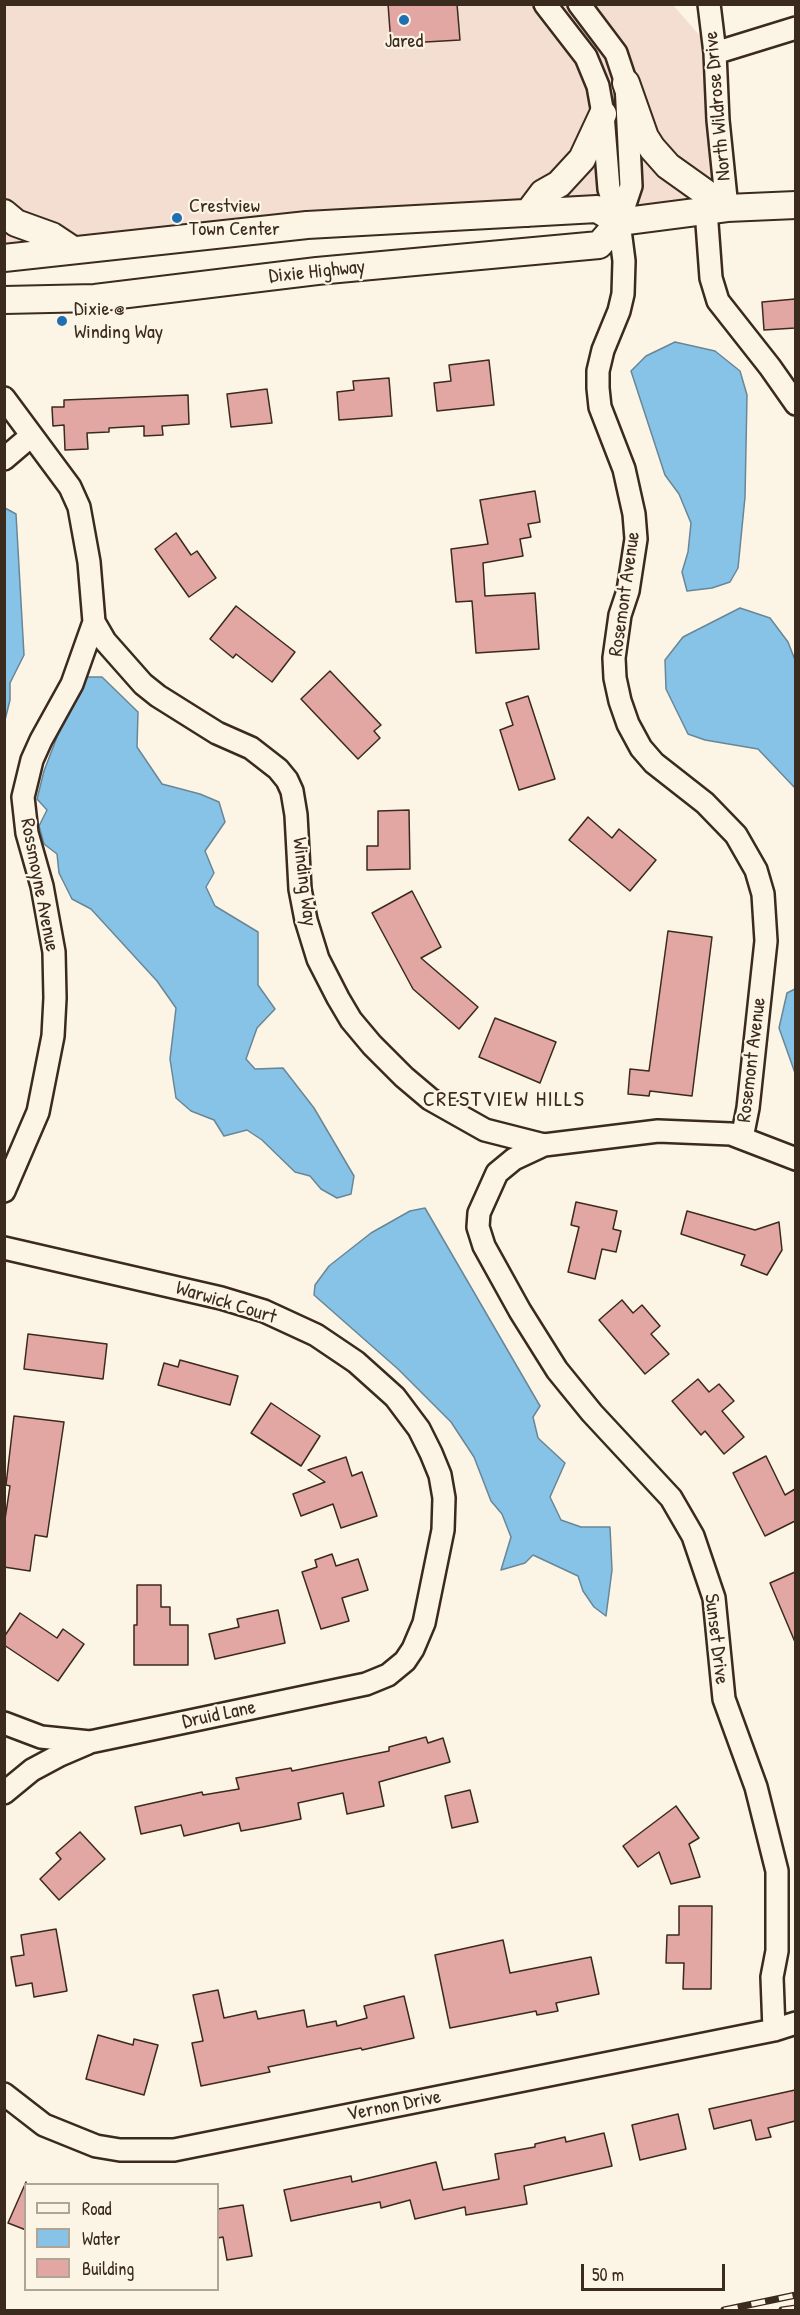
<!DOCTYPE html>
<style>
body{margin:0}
#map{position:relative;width:800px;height:2315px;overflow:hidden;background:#fcf5e5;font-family:"Patrick Hand",sans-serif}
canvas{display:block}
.frame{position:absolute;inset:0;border:6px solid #3b2a1e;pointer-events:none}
.legend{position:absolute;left:24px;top:2183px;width:195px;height:108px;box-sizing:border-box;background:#fcf5e5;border:2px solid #afa495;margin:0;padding:8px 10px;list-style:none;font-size:18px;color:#3b2a1e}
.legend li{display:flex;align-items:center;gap:12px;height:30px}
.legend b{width:30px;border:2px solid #afa495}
.scale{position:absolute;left:581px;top:2264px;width:144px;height:27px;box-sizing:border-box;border:3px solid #3b2a1e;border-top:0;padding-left:8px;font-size:18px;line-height:21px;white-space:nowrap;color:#3b2a1e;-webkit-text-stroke:4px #fcf5e5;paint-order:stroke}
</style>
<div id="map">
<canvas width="800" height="2315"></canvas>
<div class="frame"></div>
<ul class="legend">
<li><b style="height:8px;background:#fcf5e5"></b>Road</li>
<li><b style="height:16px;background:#87c3e7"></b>Water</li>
<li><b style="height:16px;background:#e2a7a3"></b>Building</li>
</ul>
<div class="scale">50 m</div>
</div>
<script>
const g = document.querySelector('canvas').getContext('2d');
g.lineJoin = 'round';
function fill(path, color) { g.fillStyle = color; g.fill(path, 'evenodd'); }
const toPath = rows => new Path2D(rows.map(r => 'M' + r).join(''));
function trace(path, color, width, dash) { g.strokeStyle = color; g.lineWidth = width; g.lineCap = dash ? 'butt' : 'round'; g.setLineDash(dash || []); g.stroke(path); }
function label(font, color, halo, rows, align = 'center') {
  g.font = font + ' "Patrick Hand",sans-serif'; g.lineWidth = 4.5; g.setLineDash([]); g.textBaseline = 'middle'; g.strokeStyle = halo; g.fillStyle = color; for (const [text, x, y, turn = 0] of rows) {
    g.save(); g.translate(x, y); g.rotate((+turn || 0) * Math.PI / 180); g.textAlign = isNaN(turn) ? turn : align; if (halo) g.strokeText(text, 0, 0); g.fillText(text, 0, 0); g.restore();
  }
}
fill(toPath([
 [4,5,673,5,715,53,727,208,597,209,5,258]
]), '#f4ded1');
const water = toPath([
 [675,342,715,351,740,371,747,395,745,497,738,568,730,582,712,588,687,591,682,572,688,552,691,523,679,494,665,475,631,371,646,356,675,342],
 [5,508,16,514,24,655,10,683,10,700,5,720,5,508],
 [740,608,770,618,788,642,795,660,795,788,758,749,705,740,688,734,666,689,665,660,683,637,740,608],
 [84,677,102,677,138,712,137,747,162,784,200,794,219,802,225,822,205,851,214,873,206,887,215,906,258,932,258,985,275,1009,257,1028,246,1059,255,1069,283,1068,314,1108,354,1176,351,1194,337,1198,321,1189,310,1176,295,1172,262,1140,247,1130,224,1136,214,1120,191,1111,176,1098,170,1059,176,1008,157,981,91,909,72,899,59,873,57,854,44,844,39,826,47,810,37,799,44,771,65,716,84,677],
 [795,989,795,1073,779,1028,787,993,795,989],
 [425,1208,540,1406,533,1417,538,1438,565,1463,550,1497,561,1520,581,1527,610,1527,612,1570,606,1616,594,1607,583,1591,578,1576,533,1555,525,1563,501,1570,511,1537,502,1514,491,1501,474,1457,451,1422,398,1369,314,1295,315,1285,329,1266,371,1233,410,1211,425,1208]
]);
fill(water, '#87c3e7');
trace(water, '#698697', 1.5);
const building = toPath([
 [388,4,457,4,460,40,391,44,388,4],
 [795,299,795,328,764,330,762,302,795,299],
 [489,360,494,405,437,411,434,383,451,381,449,365,489,360],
 [389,378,392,416,339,420,337,392,354,390,353,381,389,378],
 [267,389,272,423,231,427,227,394,267,389],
 [188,395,189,424,162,426,163,435,144,436,144,426,109,428,109,432,87,433,88,449,65,450,64,425,53,426,52,407,64,407,64,400,188,395],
 [535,491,540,522,528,524,531,537,520,539,523,556,483,563,485,596,535,593,539,649,476,653,472,601,456,602,451,549,488,544,480,500,535,491],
 [176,533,191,555,197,551,216,578,189,597,155,549,176,533],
 [236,606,295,652,272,682,236,654,233,658,210,639,236,606],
 [330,671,381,725,374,731,380,738,358,759,301,699,330,671],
 [528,696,555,779,519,790,500,730,513,725,506,703,528,696],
 [409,810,410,869,367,870,367,846,378,846,378,811,409,810],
 [588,817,612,838,619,829,656,860,630,891,569,840,588,817],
 [412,891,441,947,421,958,478,1007,459,1029,413,989,372,913,412,891],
 [668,931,712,937,692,1096,650,1091,649,1096,628,1094,630,1069,649,1071,668,931],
 [495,1018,556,1042,540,1083,479,1057,495,1018],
 [576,1202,617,1211,613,1229,621,1231,616,1252,602,1249,595,1279,568,1272,579,1227,571,1225,576,1202],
 [687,1211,755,1230,779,1222,782,1250,767,1275,741,1265,745,1255,681,1234,687,1211],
 [622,1300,633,1313,642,1305,660,1326,651,1334,669,1354,645,1374,599,1320,622,1300],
 [28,1334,107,1344,103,1379,24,1369,28,1334],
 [180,1360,238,1376,230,1405,158,1385,164,1363,178,1367,180,1360],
 [698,1379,709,1392,719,1384,734,1401,722,1411,744,1437,724,1454,705,1431,701,1435,672,1401,698,1379],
 [271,1403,320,1436,301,1466,251,1433,271,1403],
 [14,1416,64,1422,47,1537,35,1535,30,1571,4,1567,4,1526,10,1486,6,1485,14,1416],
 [766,1456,785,1495,795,1489,795,1521,765,1536,733,1473,766,1456],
 [346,1457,352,1476,362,1472,377,1516,341,1528,333,1504,301,1516,293,1494,325,1482,308,1470,346,1457],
 [332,1554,336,1566,358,1559,368,1590,342,1598,349,1621,321,1629,302,1572,317,1567,315,1560,332,1554],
 [795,1572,795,1642,770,1583,795,1572],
 [137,1585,161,1585,161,1607,170,1607,170,1625,188,1625,188,1665,134,1665,134,1625,137,1625,137,1585],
 [278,1610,285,1643,215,1659,209,1634,239,1627,237,1619,278,1610],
 [20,1613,57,1638,63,1629,84,1644,58,1681,4,1645,4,1637,20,1613],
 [426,1737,428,1743,443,1738,450,1762,379,1782,384,1806,347,1814,343,1793,298,1803,301,1819,263,1827,241,1831,239,1823,184,1836,181,1825,141,1834,135,1807,202,1792,203,1795,239,1789,236,1778,291,1768,292,1771,389,1751,389,1747,426,1737],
 [470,1790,478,1822,452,1828,445,1796,470,1790],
 [676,1806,699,1838,689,1844,700,1877,671,1884,659,1852,638,1867,623,1846,676,1806],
 [80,1832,105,1859,59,1900,40,1879,61,1859,56,1853,80,1832],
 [679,1906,712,1906,711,1989,683,1989,684,1963,666,1963,667,1935,679,1935,679,1906],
 [56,1929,67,1991,34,1997,32,1983,16,1986,11,1957,24,1955,21,1935,56,1929],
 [503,1940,510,1973,591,1957,599,1994,556,2003,558,2011,537,2015,536,2011,450,2028,435,1955,503,1940],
 [218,1990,224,2018,256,2011,258,2019,304,2010,307,2027,336,2021,337,2026,367,2018,364,2006,404,1996,414,2038,362,2050,361,2048,268,2067,270,2072,201,2086,192,2043,203,2041,193,1995,218,1990],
 [98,2035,133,2045,134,2039,158,2045,144,2095,86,2079,98,2035],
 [795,2090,795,2121,768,2128,771,2137,756,2140,751,2120,714,2129,709,2109,795,2090],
 [678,2114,686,2149,640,2160,632,2125,678,2114],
 [604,2133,612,2166,524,2186,527,2204,466,2215,465,2207,415,2219,410,2200,381,2208,380,2202,291,2221,284,2190,351,2176,352,2182,436,2162,443,2190,499,2179,495,2154,535,2147,535,2144,565,2137,566,2142,604,2133],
 [26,2182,26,2230,8,2223,26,2182],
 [243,2205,252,2256,227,2260,223,2237,218,2238,218,2209,243,2205]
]);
fill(building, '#e2a7a3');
trace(building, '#3b2a1e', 1.5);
const minor = toPath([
 [545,4,586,57,598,86,603,114,609,189,619,222,624,261,623,294,619,311,603,350,598,371,598,388,600,407,624,469,634,514,636,539,628,591,620,615,614,658,615,678,620,701,628,724,641,748,654,763,705,803,736,835,756,870,763,894,766,941,748,1108,742,1138],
 [579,4,616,53,626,83,631,186,619,222],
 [709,4,715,53,718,120,727,208],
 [715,53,796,28],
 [706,210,711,278,718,301,770,367,796,404],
 [4,398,70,487,79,507,89,562,94,622,105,641,143,684,158,696,217,733,251,748,278,769,287,780,292,791,296,815,300,889,306,920,318,959,338,998,351,1020,372,1045,404,1077,430,1099,485,1130,544,1145,658,1131,731,1134,796,1159],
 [4,459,31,436],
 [544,1145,514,1159,497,1173,479,1213,478,1227,484,1246,520,1311,557,1370,592,1413,671,1498,693,1536,714,1598,724,1699,756,1787,777,1871,777,1951,772,1977,774,2030],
 [4,1191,38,1112,53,1036,55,998,54,952,42,886,27,833,23,797,32,760,41,740,72,684,94,622],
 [4,1248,221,1298,264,1311,316,1335,356,1362,395,1397,419,1429,431,1453,440,1475,444,1498,443,1530,424,1623,413,1649,405,1661,388,1675,366,1684,90,1742,41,1737,4,1723],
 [4,1793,32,1770,60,1755,88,1743],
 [4,2094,44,2125,96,2146,120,2150,174,2150,774,2030,796,2023]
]);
const major = toPath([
 [626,83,645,137,652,148,668,166,727,208],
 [4,213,16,223,52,236,73,250],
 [528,213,543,193,559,184,582,159,603,114],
 [4,258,307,225,597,209,619,222,727,208,796,205],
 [4,300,95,298,317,271,599,245,619,222]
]);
trace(minor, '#3b2a1e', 26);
trace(major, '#3b2a1e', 30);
trace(minor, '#fcf5e5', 21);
trace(major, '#fcf5e5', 26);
const rail = toPath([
 [724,2310,796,2295],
 [782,2310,796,2308]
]);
trace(rail, '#3b2a1e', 7);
trace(rail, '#fcf5e5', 4.5, [14]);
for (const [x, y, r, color] of [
 [404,20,6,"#1f6fb2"],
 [177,218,6,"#1f6fb2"],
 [62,321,6,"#1f6fb2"]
]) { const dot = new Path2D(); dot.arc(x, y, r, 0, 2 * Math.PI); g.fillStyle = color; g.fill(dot); trace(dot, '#fcf5e5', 2); }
label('20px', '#3b2a1e', '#fcf5e5', [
 ["Jared",404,42,"center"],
 ["Crestview",189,207],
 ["Town Center",189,230],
 ["Dixie @",74,310],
 ["Winding Way",74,333]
], 'left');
label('20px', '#3b2a1e', '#fcf5e5', [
 ["North Wildrose Drive",718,106,-95],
 ["Dixie Highway",317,272,-6],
 ["Rosemont Avenue",625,594,-82],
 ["Winding Way",304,882,83],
 ["Rossmoyne Avenue",39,885,79],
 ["Rosemont Avenue",752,1060,-83],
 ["Warwick Court",226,1303,17],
 ["Sunset Drive",716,1639,83],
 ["Druid Lane",219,1715,-12],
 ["Vernon Drive",394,2106,-11]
]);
g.letterSpacing = '1.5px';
label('22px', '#3b2a1e', '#fcf5e5', [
 ["CRESTVIEW HILLS",504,1100]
]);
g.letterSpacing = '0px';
</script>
